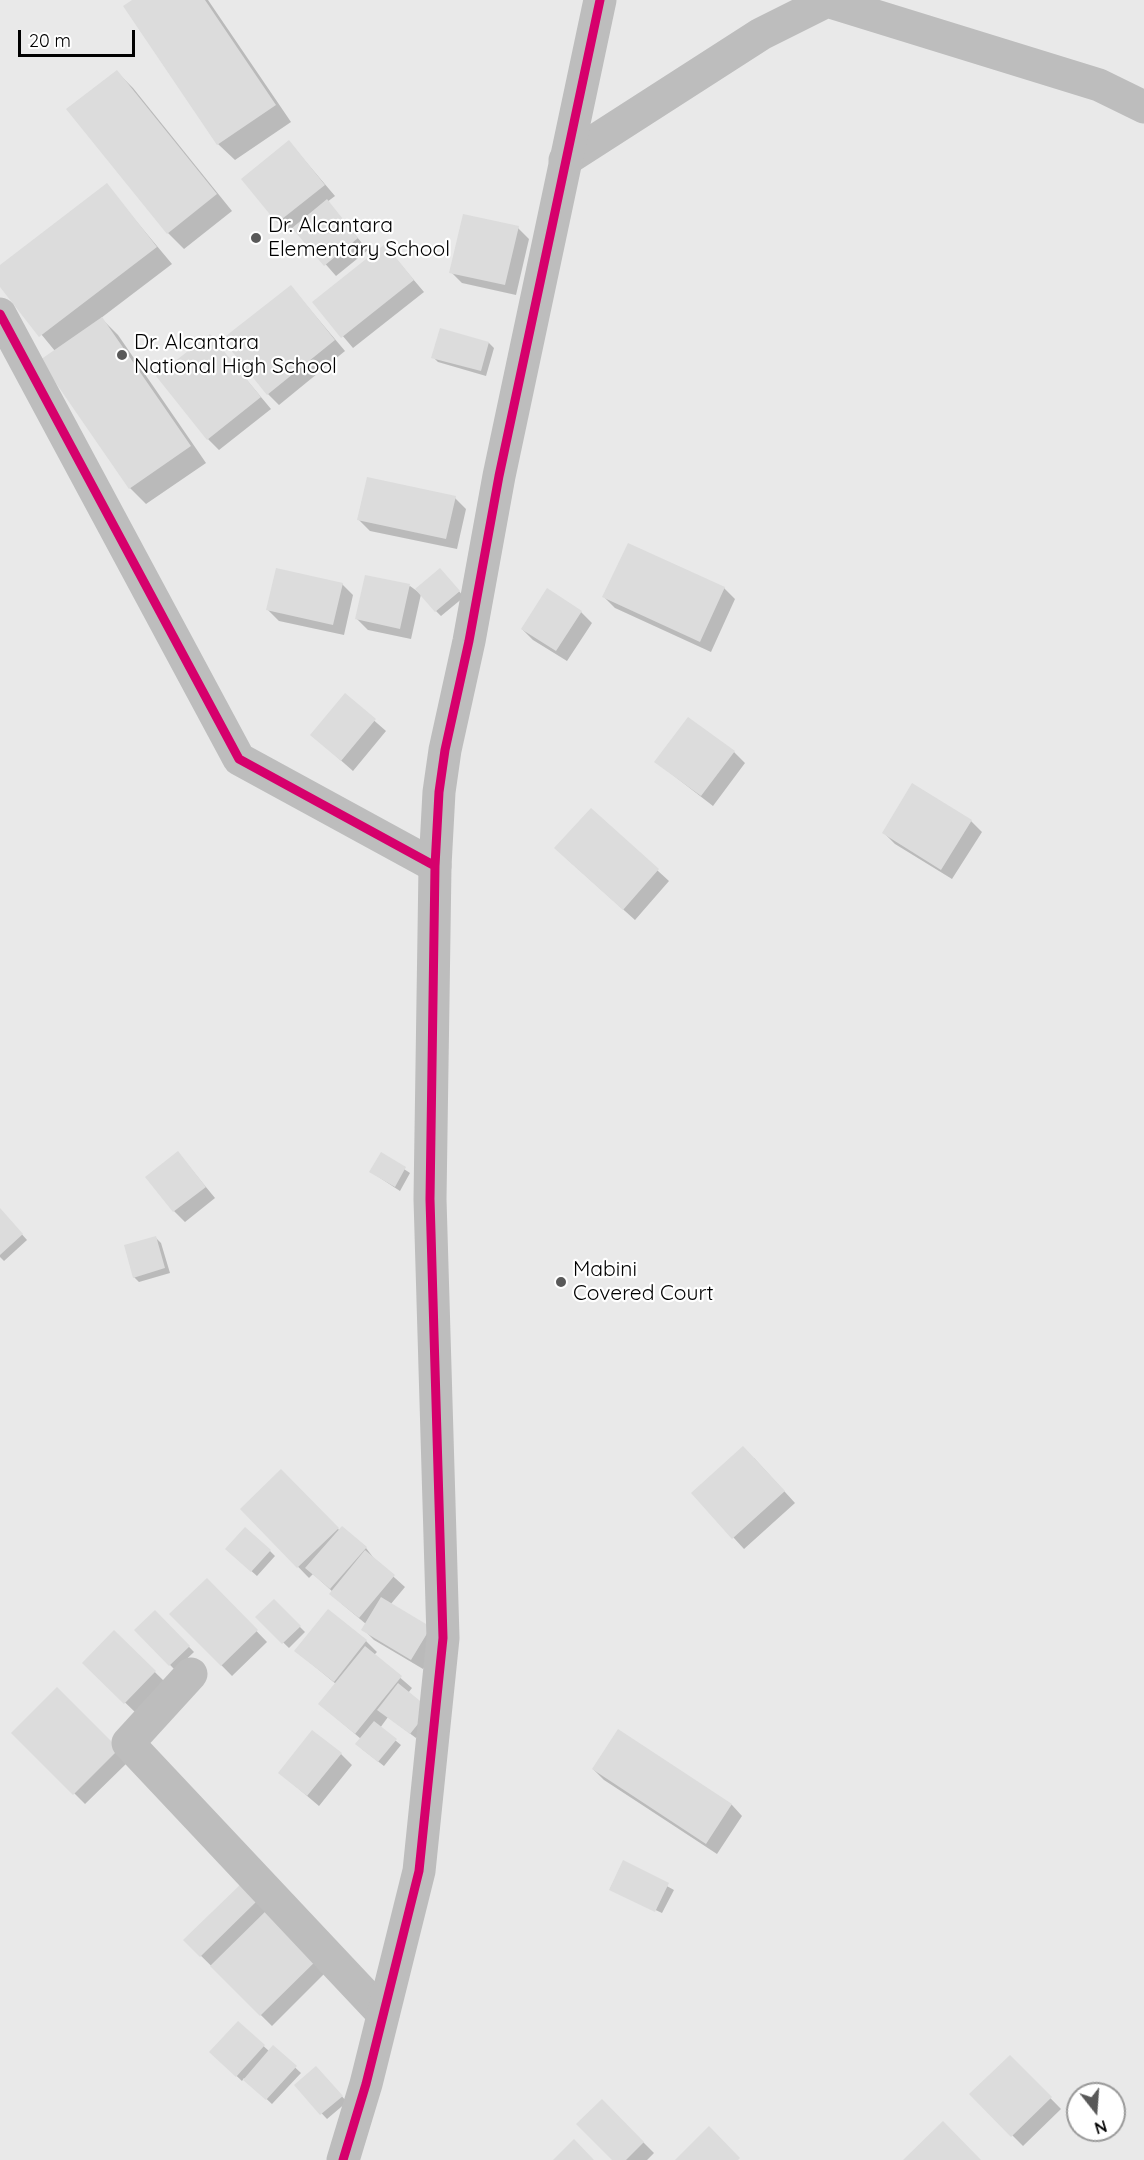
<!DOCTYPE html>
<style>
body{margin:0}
#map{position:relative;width:1144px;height:2160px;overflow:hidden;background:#fff;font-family:Quicksand,sans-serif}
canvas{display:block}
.north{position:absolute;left:1066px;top:2082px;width:60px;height:60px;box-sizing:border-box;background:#fff;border:2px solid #999;border-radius:50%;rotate:163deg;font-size:16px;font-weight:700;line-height:24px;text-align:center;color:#000}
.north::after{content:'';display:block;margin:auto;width:21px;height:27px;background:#595959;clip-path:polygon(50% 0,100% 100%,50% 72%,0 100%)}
.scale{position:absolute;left:18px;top:30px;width:117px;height:27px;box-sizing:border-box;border:3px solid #000;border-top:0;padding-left:8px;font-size:18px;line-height:21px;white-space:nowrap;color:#000;-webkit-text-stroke:4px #fff;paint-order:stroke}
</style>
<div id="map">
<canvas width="1144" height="2160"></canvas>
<div class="north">N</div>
<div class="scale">20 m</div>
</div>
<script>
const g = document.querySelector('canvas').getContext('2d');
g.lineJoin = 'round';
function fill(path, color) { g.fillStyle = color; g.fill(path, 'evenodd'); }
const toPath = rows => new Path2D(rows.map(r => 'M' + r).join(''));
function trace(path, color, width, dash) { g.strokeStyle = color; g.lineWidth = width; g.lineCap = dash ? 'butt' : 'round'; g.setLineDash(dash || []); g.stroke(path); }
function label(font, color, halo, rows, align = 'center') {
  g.font = font + ' Quicksand,sans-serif'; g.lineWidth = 4.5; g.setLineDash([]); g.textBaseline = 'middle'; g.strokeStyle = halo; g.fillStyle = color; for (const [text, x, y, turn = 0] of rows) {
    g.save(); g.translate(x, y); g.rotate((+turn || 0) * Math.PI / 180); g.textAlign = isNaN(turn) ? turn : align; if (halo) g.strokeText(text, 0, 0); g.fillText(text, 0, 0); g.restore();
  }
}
fill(toPath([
 [0,0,1144,0,1144,2160,0,2160],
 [1078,2094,1114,2094,1114,2130,1078,2130]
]), '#e9e9e9');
fill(toPath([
 [135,0,208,0,291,122,235,160,218,144],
 [117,72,133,88,232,211,184,249,168,233,68,110],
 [289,142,335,196,327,202,368,250,336,276,294,228,289,233,278,222],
 [106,185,172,264,101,318,118,335,206,463,146,504,130,488,55,351,0,284,0,267],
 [518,228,529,239,516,295,462,283,451,272],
 [385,246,424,292,353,348,314,302],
 [291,287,345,351,279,405,268,394],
 [210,336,271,409,219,450,208,439],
 [489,343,494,348,486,376,438,362,433,357],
 [455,498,466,509,457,549,370,531,359,520],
 [445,575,464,597,441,616,436,611],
 [342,584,353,595,344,635,279,621,268,610],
 [410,586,421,594,411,639,368,630,357,619],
 [724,588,735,599,711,652,615,608,604,597],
 [581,612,592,623,567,661,533,640,522,629],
 [345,695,386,731,353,771,312,735],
 [734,752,745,763,713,806,656,762],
 [591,810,669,881,635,920,567,859],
 [971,821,982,832,952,879,895,844,884,833],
 [178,1153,215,1198,185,1222,174,1211],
 [381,1154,410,1173,400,1191,371,1172],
 [0,1210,27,1240,4,1261,0,1257],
 [156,1238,161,1243,170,1273,139,1282,134,1277],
 [754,1458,795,1503,744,1549,693,1493],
 [281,1471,340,1531,342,1528,366,1548,376,1561,405,1587,390,1605,441,1639,423,1669,374,1640,363,1629,366,1624,342,1604,333,1592,313,1574,309,1578,242,1509],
 [270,1551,275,1556,257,1576,232,1554],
 [207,1580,267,1642,232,1676,171,1614],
 [274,1601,305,1632,289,1648,257,1617],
 [328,1611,366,1641,377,1652,374,1655,412,1688,408,1693,434,1715,416,1738,388,1717,380,1728,401,1745,384,1766,362,1749,361,1739,320,1704,336,1684,296,1651],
 [155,1612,194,1652,175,1670,136,1630],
 [114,1632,166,1683,136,1713,84,1663],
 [57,1689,129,1761,85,1804,14,1733],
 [618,1731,732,1805,742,1816,717,1854,604,1780,593,1769],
 [341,1754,352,1765,319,1806,280,1773],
 [623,1862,674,1890,662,1913,610,1889],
 [242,1885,334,1964,272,2026,185,1940],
 [238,2023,270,2052,274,2048,301,2073,272,2104,244,2078,242,2081,211,2052],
 [1010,2057,1061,2109,1023,2146,971,2094],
 [321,2073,347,2102,327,2119,296,2086],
 [602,2101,654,2153,647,2160,614,2160]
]), '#0003');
fill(toPath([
 [132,0,205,0,276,105,217,145,123,6],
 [117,70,217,194,167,234,66,109],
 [289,140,325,185,277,223,241,179],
 [107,183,157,247,39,337,0,287,0,265],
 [327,199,358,238,324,266,292,228],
 [463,214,519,226,505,285,449,273],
 [385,244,414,280,341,338,312,302],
 [291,285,335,340,267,395,222,339],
 [102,317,191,446,129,489,40,360],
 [440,328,489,342,481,371,431,358],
 [210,334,261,397,207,440,156,376],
 [367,477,456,496,446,539,357,520],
 [628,543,725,587,700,642,602,597],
 [276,568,343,583,333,625,266,610],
 [440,568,460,591,435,612,415,589],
 [365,575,410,584,400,629,355,619],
 [547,588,582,611,556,651,521,629],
 [345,693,376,719,341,761,310,735],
 [688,717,735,751,701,796,654,762],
 [912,783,972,820,941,870,882,833],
 [591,808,659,869,623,910,554,848],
 [178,1151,206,1187,173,1212,145,1177],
 [381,1152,406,1167,395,1187,369,1172],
 [0,1208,23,1234,0,1255],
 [156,1236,165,1268,133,1278,124,1245],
 [743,1446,785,1491,732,1539,691,1493],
 [281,1469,339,1528,297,1568,240,1509],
 [342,1526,367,1547,330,1589,305,1568],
 [245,1527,271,1550,251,1572,225,1549],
 [365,1550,395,1575,359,1618,329,1594],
 [207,1578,258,1630,221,1666,169,1614],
 [381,1597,431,1627,411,1660,361,1630],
 [274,1599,301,1626,282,1644,255,1617],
 [328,1609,367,1640,334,1682,294,1651],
 [155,1610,190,1646,169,1666,134,1630],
 [114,1630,156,1671,124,1704,82,1663],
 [365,1646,402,1676,355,1734,318,1704],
 [398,1683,430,1709,410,1734,377,1710],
 [57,1687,119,1749,73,1795,11,1733],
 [374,1721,397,1739,378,1762,355,1744],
 [618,1729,732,1804,706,1844,592,1769],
 [312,1730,342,1753,307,1796,278,1773],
 [623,1860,669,1883,655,1912,609,1890],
 [242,1883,258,1900,200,1957,183,1940],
 [275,1902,325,1952,260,2016,210,1966],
 [238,2021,265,2045,236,2077,209,2052],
 [273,2045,297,2066,266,2100,243,2080],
 [1010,2055,1052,2097,1011,2137,969,2094],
 [316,2066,343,2096,320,2115,294,2085],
 [602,2099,644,2142,626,2160,612,2160,576,2124],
 [943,2121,981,2160,903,2160],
 [709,2126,740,2158,738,2160,675,2160],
 [574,2139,594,2160,553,2160]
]), '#dcdcdc');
trace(toPath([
 [565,160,761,34,827,1,1099,85,1144,107],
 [0,314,239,759,435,866],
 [191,1674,128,1743,383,2014]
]), '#bdbdbd', 33);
trace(toPath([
 [343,2160,366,2084,419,1871,443,1638,430,1199,435,866,439,792,445,750,469,641,499,476,600,0]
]), '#bdbdbd', 33);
trace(toPath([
 [0,314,239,759,435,866],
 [343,2160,366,2084,419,1871,443,1638,430,1199,435,866,439,792,445,750,469,641,499,476,600,0]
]), '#d6006c', 9);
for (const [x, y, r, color] of [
 [256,238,6,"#595959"],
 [122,355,6,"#595959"],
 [561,1282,6,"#595959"]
]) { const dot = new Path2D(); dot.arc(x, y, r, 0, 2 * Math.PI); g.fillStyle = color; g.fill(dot); trace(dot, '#fff', 2); }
label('21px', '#000', '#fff', [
 ["Dr. Alcantara",268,226],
 ["Elementary School",268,250],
 ["Dr. Alcantara",134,343],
 ["National High School",134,367],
 ["Mabini",573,1270],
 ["Covered Court",573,1294]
], 'left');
</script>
